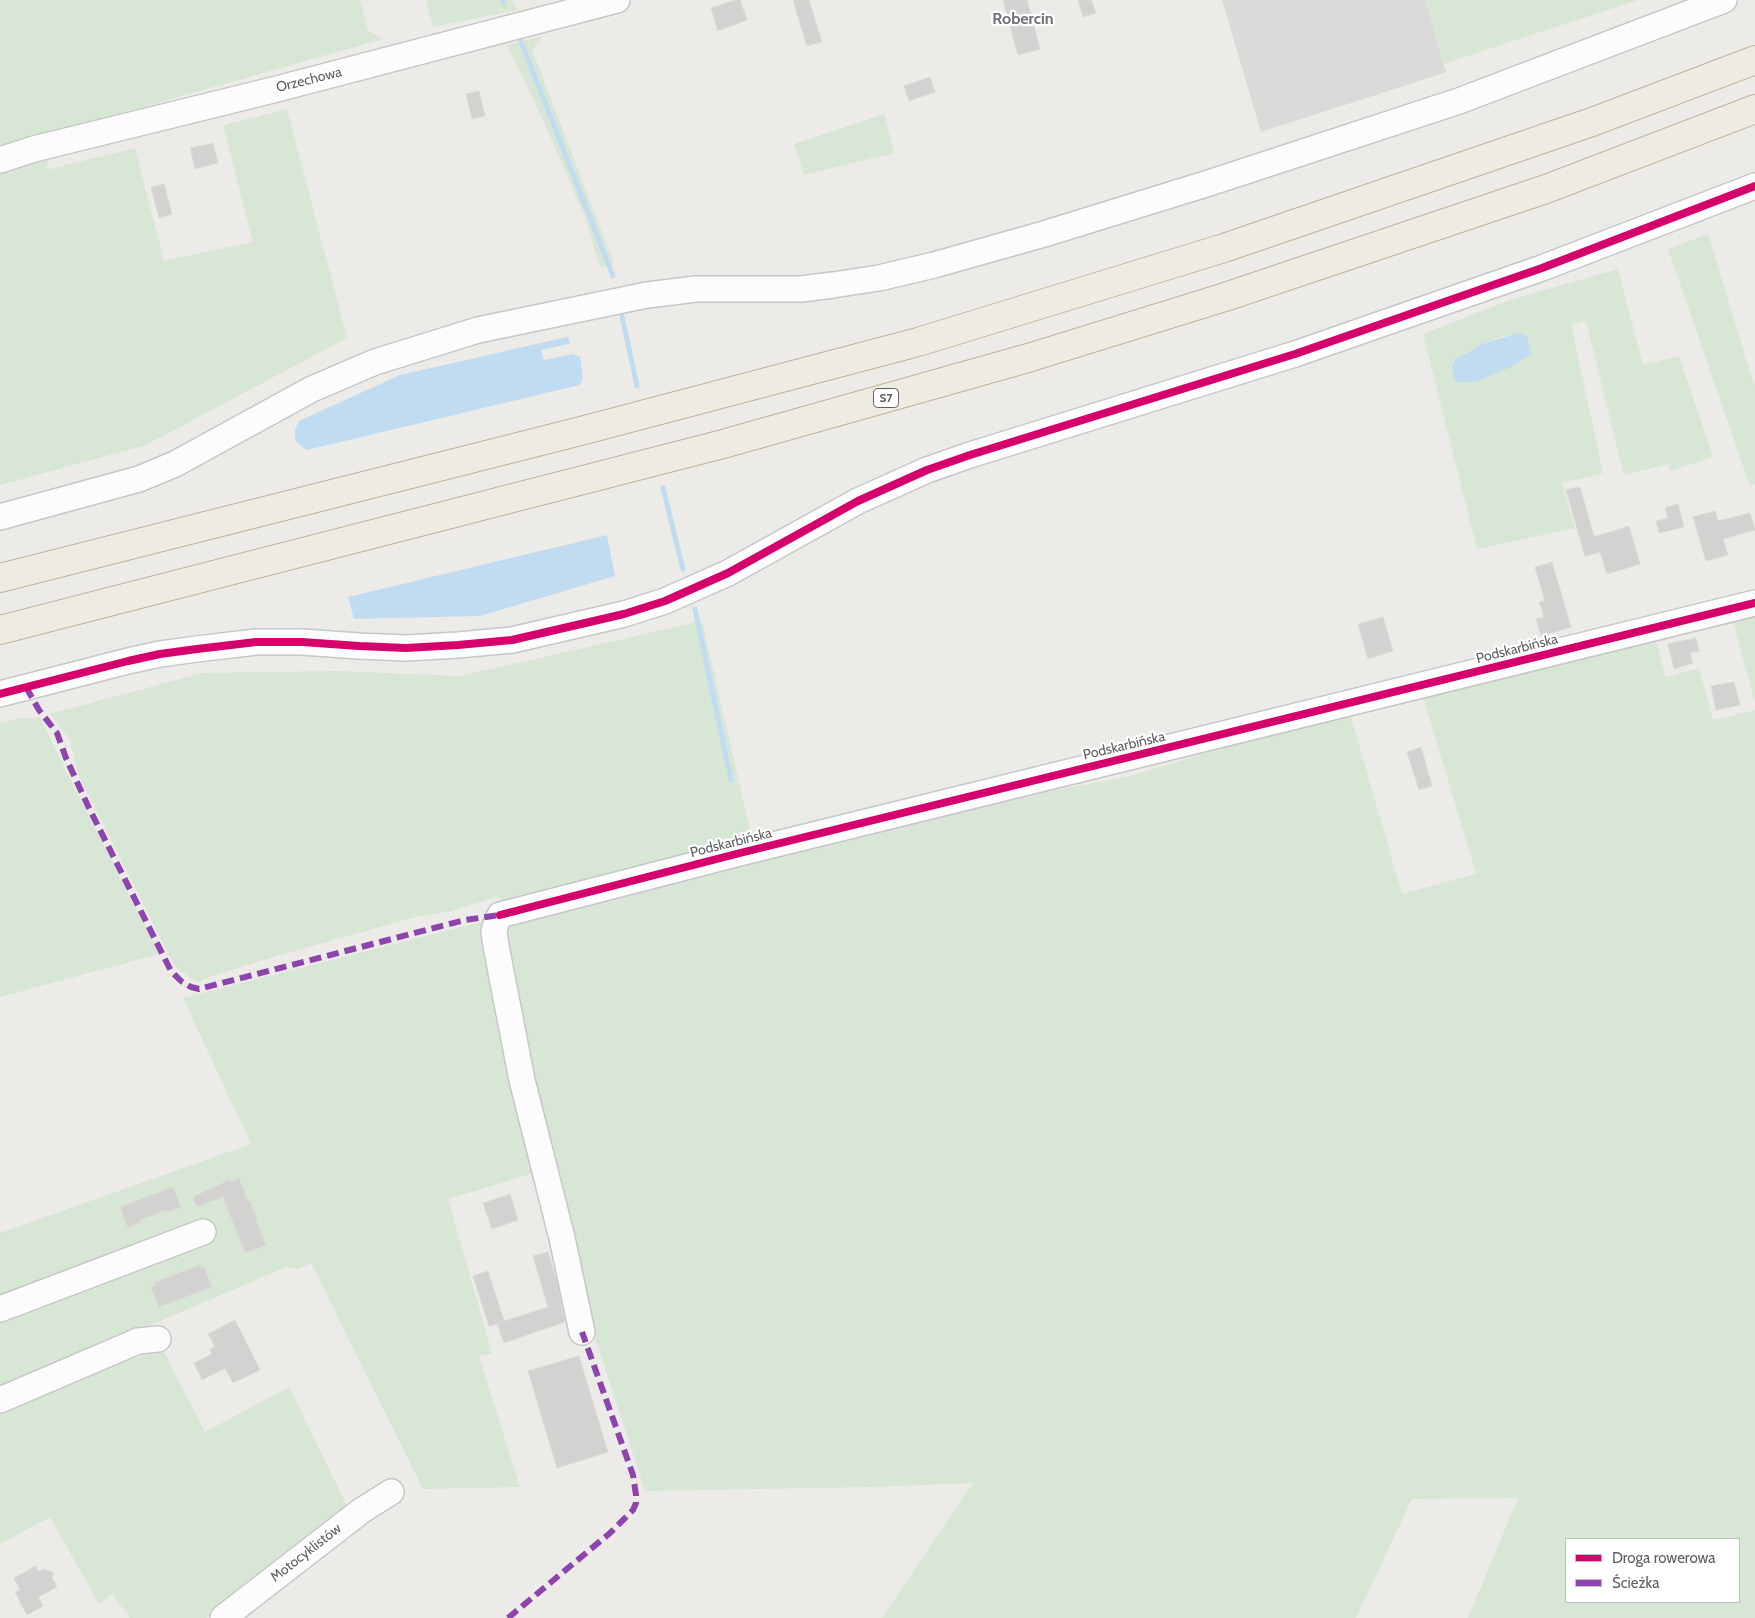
<!DOCTYPE html>
<meta charset="utf-8">
<style>
body{margin:0}
#map{position:relative;width:1755px;height:1618px;overflow:hidden;background:#ecebe8;font-family:Cabin,sans-serif}
canvas{display:block}
.legend{position:absolute;left:1565px;top:1538px;width:175px;height:65px;box-sizing:border-box;background:#fff;border:1px solid #bebfc1;margin:0;padding:6px 9px;list-style:none;font-size:15px;color:#5d6064}
.legend li{display:flex;align-items:center;gap:10px;height:25px}
.legend b{width:25px;border:1px solid #bebfc1}
</style>
<div id="map">
<canvas width="1755" height="1618"></canvas>
<ul class="legend">
<li><b style="height:6px;background:#d6006c"></b>Droga rowerowa</li>
<li><b style="height:6px;background:#8e44ad"></b>Ścieżka</li>
</ul>
</div>
<script>
const g = document.querySelector('canvas').getContext('2d');
g.lineJoin = 'round';
function fill(path, color) { g.fillStyle = color; g.fill(path, 'evenodd'); }
const toPath = rows => new Path2D(rows.map(r => 'M' + r).join(''));
function trace(path, color, width, dash) { g.strokeStyle = color; g.lineWidth = width; g.lineCap = dash ? 'butt' : 'round'; g.setLineDash(dash || []); g.stroke(path); }
function label(font, color, halo, rows, align = 'center') {
  g.font = font + ' Cabin,sans-serif'; g.lineWidth = 4.5; g.setLineDash([]); g.textBaseline = 'middle'; g.strokeStyle = halo; g.fillStyle = color; for (const [text, x, y, turn = 0] of rows) {
    g.save(); g.translate(x, y); g.rotate((+turn || 0) * Math.PI / 180); g.textAlign = isNaN(turn) ? turn : align; if (halo) g.strokeText(text, 0, 0); g.fillText(text, 0, 0); g.restore();
  }
}
fill(toPath([
 [1222,0,1426,0,1443,64,1447,72,1261,132]
]), '#dcdad8');
fill(toPath([
 [0,0,360,0,368,30,382,39,0,148],
 [426,0,512,0,518,10,433,27],
 [1426,0,1638,0,1443,64],
 [544,36,535,46,533,52,614,264,600,267,585,217,544,122,507,45],
 [287,109,347,338,146,445,0,485,0,173,49,160,46,170,135,148,164,261,253,242,223,125],
 [884,114,894,153,804,175,794,144],
 [1708,234,1755,388,1755,484,1750,486,1668,249],
 [1618,269,1643,365,1679,356,1713,457,1671,471,1669,464,1624,475,1586,321,1571,324,1603,473,1562,483,1575,528,1477,549,1423,334,1513,299],
 [1507,335,1453,376,1452,366,1454,358,1469,352,1481,344],
 [1755,611,1755,703,1732,617],
 [702,621,753,843,504,907,499,896,452,911,416,917,273,957,206,978,199,982,191,979,174,965,78,774,70,740,50,714,202,673,337,671,460,676],
 [1655,638,1666,677,1699,668,1713,720,1755,710,1755,1618,1468,1618,1518,1498,1412,1499,1356,1618,882,1618,973,1483,870,1487,645,1491,591,1325,531,1067,505,929,512,917,967,806,1126,777,1267,735,1350,713,1402,894,1476,874,1422,693],
 [1566,1539,1739,1539,1739,1602,1566,1602],
 [40,717,66,771,159,954,0,997,0,723,20,718,32,718],
 [485,921,537,1172,448,1199,492,1353,479,1356,520,1487,423,1489,311,1263,299,1269,286,1267,0,1390,0,1233,251,1144,183,998],
 [162,1348,205,1432,289,1387,349,1510,206,1618,130,1618,112,1594,99,1604,50,1517,0,1544,0,1408,126,1354,137,1358]
]), '#d7e6d5');
fill(toPath([
 [1520,333,1527,336,1531,354,1511,367,1475,382,1457,382,1453,376,1452,366,1455,358,1469,352,1481,344],
 [567,337,570,341,569,344,541,350,544,360,573,354,580,357,583,378,580,385,307,450,301,446,295,440,295,430,299,421,400,375],
 [607,535,615,576,480,616,354,619,348,597]
]), '#c1dcf1');
trace(toPath([
 [503,0,504,4],
 [520,39,613,276],
 [621,312,637,386],
 [663,488,683,569],
 [695,609,731,780]
]), '#c1dcf1', 5);
const building = toPath([
 [735,0,740,0,747,20,718,31,711,8,735,0],
 [793,0,809,0,822,42,807,46,793,0],
 [1003,0,1027,0,1040,49,1018,55,1003,0],
 [1078,0,1091,0,1096,13,1083,17,1078,0],
 [930,77,935,92,909,101,904,86,930,77],
 [479,91,485,116,472,119,466,94,479,91],
 [213,143,218,163,195,169,190,148,213,143],
 [164,184,172,214,159,218,151,187,164,184],
 [1580,487,1594,537,1629,526,1640,564,1607,574,1600,552,1585,556,1566,490,1580,487],
 [1678,504,1684,527,1659,533,1656,521,1668,518,1665,508,1678,504],
 [1715,511,1718,521,1750,513,1755,530,1723,539,1728,555,1706,561,1693,517,1715,511],
 [1552,562,1571,627,1541,636,1536,619,1544,617,1539,602,1545,601,1535,567,1552,562],
 [1383,617,1393,651,1368,659,1358,624,1383,617],
 [1696,638,1699,651,1690,653,1693,663,1674,669,1668,644,1696,638],
 [1734,682,1740,705,1716,710,1711,686,1734,682],
 [1421,747,1432,786,1419,790,1407,752,1421,747],
 [239,1178,248,1202,250,1201,258,1221,256,1221,266,1245,245,1253,223,1197,197,1207,193,1197,229,1180,230,1182,239,1178],
 [173,1187,181,1207,167,1212,166,1210,141,1220,141,1222,128,1228,120,1207,173,1187],
 [510,1194,518,1220,492,1229,483,1203,510,1194],
 [548,1252,557,1282,565,1322,504,1343,497,1324,489,1326,473,1276,488,1271,504,1321,548,1307,533,1256,548,1252],
 [199,1265,200,1268,204,1267,212,1287,159,1307,151,1287,155,1286,154,1283,199,1265],
 [235,1320,260,1370,233,1383,225,1368,202,1380,194,1363,212,1354,210,1349,215,1347,208,1334,235,1320],
 [579,1356,608,1452,557,1468,528,1371,579,1356],
 [36,1566,39,1572,43,1569,54,1573,52,1578,57,1587,38,1597,43,1606,27,1615,15,1592,20,1590,14,1578,36,1566]
]);
fill(building, '#d3d2d0');
trace(building, '#dcdad7', 1);
const minor = toPath([
 [0,160,34,149,273,90,617,0],
 [0,517,139,479,175,464,312,389,375,362,478,330,647,295,696,289,801,289,833,285,879,278,934,265,1044,234,1209,183,1459,101,1724,0],
 [0,694,128,661,160,654,197,649,256,642,302,642,359,646,406,648,458,645,512,640,624,614,665,601,728,573,858,501,927,470,970,455,1295,354,1542,268,1755,186],
 [0,1309,203,1232],
 [582,1332,562,1238,522,1080,496,946,494,932,496,923,500,915,740,853,1755,603],
 [0,1400,138,1341,158,1339],
 [223,1618,361,1511,391,1492]
]);
const highway = toPath([
 [0,578,577,432,918,342,1224,248,1592,122,1755,60],
 [0,630,723,444,1028,358,1225,297,1546,189,1755,109]
]);
trace(minor, '#c7c7c7', 28);
trace(highway, '#bfb499', 30);
trace(minor, '#fcfcfc', 25);
trace(highway, '#eeebe3', 28);
trace(toPath([
 [26,687,39,710,57,733,66,758,88,806,171,971,181,981,191,987,199,989,465,920,500,915],
 [508,1618,610,1533,633,1510,636,1503,636,1495,633,1475,582,1332]
]), '#8e44ad', 6, [12, 6]);
trace(toPath([
 [0,694,128,661,160,654,197,649,256,642,302,642,359,646,406,648,458,645,512,640,624,614,665,601,728,573,858,501,927,470,970,455,1295,354,1542,268,1755,186],
 [500,915,740,853,1755,603]
]), '#d6006c', 8);
for (const [x, y, w] of [
 [886,398,25]
]) { const box = new Path2D(); box.roundRect(x - w / 2, y - 9.5, w, 19, 4); g.fillStyle = '#fff'; g.fill(box); trace(box, '#5d6064', 1); }
label('bold 12px', '#5d6064', null, [
 ["S7",886,398]
]);
label('14px', '#5d6064', '#fff', [
 ["Orzechowa",309,80,-14],
 ["Podskarbińska",1517,649,-14],
 ["Podskarbińska",1124,746,-13],
 ["Podskarbińska",731,843,-14],
 ["Motocyklistów",306,1553,-38]
]);
label('bold 16px', '#6e7276', '#fff', [
 ["Robercin",1023,19]
]);
</script>
